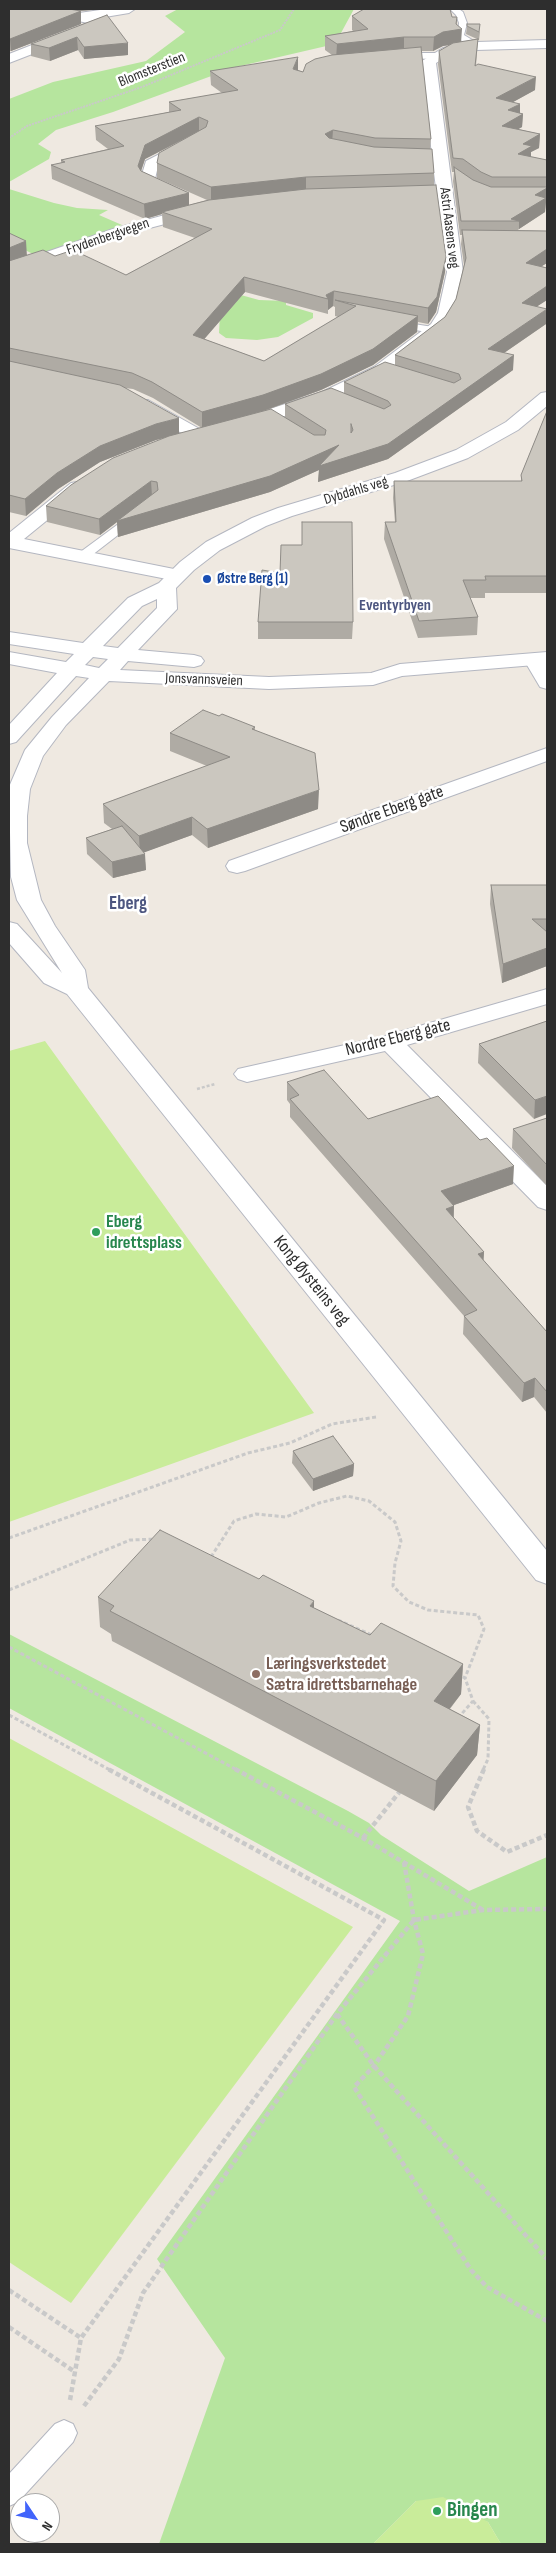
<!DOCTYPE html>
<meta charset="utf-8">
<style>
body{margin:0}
#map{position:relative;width:556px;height:2553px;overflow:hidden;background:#efe9e1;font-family:"Sofia Sans Condensed",sans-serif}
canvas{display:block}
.frame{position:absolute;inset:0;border:10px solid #2e2e2e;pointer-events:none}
.north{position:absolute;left:10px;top:2493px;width:50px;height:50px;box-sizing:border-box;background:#fff;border:1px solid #ababab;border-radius:50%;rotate:124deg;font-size:14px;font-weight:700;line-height:20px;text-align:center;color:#2e2e2e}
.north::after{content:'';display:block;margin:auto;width:18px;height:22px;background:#4264fb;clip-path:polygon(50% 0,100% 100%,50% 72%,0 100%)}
</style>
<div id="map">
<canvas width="556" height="2553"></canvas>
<div class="frame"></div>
<div class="north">N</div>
</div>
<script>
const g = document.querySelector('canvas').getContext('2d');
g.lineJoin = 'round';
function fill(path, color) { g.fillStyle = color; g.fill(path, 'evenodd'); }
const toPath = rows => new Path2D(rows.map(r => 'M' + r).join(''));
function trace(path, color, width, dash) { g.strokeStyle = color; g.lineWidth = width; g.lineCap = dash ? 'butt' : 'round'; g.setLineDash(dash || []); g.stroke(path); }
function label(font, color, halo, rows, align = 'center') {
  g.font = font + ' "Sofia Sans Condensed",sans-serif'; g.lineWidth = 5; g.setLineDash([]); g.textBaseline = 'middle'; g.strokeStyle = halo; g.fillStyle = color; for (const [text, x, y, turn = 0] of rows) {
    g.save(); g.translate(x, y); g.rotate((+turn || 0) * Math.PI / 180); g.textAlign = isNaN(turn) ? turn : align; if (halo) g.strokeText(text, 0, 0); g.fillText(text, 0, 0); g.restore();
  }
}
fill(toPath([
 [178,9,354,9,335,44,236,67,113,112,56,130,38,144,51,152,49,159,9,182,9,99,53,82,146,61,185,32,165,16],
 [9,189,54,203,77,208,108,210,99,215,122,225,37,256,9,242],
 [230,292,259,300,286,301,286,305,313,313,313,318,278,337,257,340,226,338,219,333,220,313],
 [9,1634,348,1811,369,1823,381,1835,469,1891,547,1857,547,2544,501,2544,488,2522,416,2501,373,2544,159,2544,225,2358,157,2259,400,1921,9,1708]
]), '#b6e59e');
fill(toPath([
 [45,1041,314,1413,9,1522,9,1051],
 [9,1738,353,1927,71,2303,9,2262],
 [443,2497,488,2522,501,2544,373,2544,416,2501]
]), '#c9ec9a');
const lane = toPath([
 [450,9,459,9,463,12,467,23,464,35,479,44,479,48,473,48,457,38,459,23,456,15,450,9],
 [398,53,435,53,439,56,435,59,395,58,394,56,398,53],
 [395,321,433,327,438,330,433,333,391,326,391,322,395,321],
 [136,511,142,515,140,518,87,559,79,559,79,553,136,511],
 [64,2420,73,2424,77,2433,73,2442,18,2502,9,2506,9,2474,55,2424,64,2420]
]);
const street = toPath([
 [32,9,56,9,79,13,107,9,135,9,129,13,99,18,107,19,108,22,107,25,9,63,9,54,88,23,34,12,32,9],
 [547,40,547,48,476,50,452,54,436,63,463,272,454,313,443,330,386,375,334,400,248,428,236,428,233,424,236,420,322,392,374,367,431,324,438,313,447,272,433,165,422,61,443,48,476,42,547,40],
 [191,138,196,139,198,142,196,145,158,166,155,179,181,191,183,194,181,197,171,197,142,184,140,181,146,161,191,138],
 [198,206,203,208,206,211,203,214,123,235,39,266,9,275,9,265,113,229,198,206],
 [148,400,205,432,208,436,205,440,193,440,142,409,139,405,142,401,148,400],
 [77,482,83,483,86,487,83,491,24,539,184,571,187,575,184,579,177,581,9,548,9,533,71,483,77,482],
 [534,654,541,656,547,665,547,689,540,687,524,660,527,656,534,654],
 [547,748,547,761,245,871,237,873,229,871,226,866,229,861,547,748],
 [547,989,547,1004,407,1045,547,1186,547,1210,538,1207,385,1051,247,1082,238,1079,234,1074,238,1069,385,1036,547,989]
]);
const secondary = toPath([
 [547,392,547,406,518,430,468,458,407,481,292,516,266,526,220,550,194,570,176,588,177,609,138,650,194,655,201,657,204,661,201,665,194,667,128,661,120,670,269,677,371,673,400,664,547,652,547,664,402,676,373,685,269,689,109,681,66,725,43,756,30,789,27,816,27,843,41,900,55,926,85,970,88,988,547,1551,547,1584,536,1580,67,994,44,983,9,943,9,922,17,924,62,973,17,900,11,877,9,787,25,750,52,717,89,678,76,676,16,742,9,744,9,725,57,673,9,664,9,652,66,662,74,654,9,644,9,632,83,643,128,598,159,583,180,562,206,542,252,518,278,508,395,473,456,450,506,422,541,393,547,392],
 [157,599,157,608,118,648,103,646,142,606,157,599],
 [93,657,108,659,99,668,85,665,93,657]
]);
trace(lane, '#b4b7c1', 2);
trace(street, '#b4b7c1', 2);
trace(secondary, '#b4b7c1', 2);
trace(toPath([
 [9,138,27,126,142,87,280,30,294,9]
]), '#c9c9c9', 2, [2, 1]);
trace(toPath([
 [197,1089,215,1084]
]), '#c9c9c9', 2.5, [3, 2]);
trace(toPath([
 [9,1538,248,1453,290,1443,332,1424,376,1417],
 [211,1557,234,1521,256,1514,286,1517,319,1503,347,1496,369,1501,395,1522,401,1541,395,1563,393,1586,409,1602,428,1610,478,1615,484,1629,465,1678],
 [9,1590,130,1540,156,1539],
 [338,1620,374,1636],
 [9,1647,237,1770],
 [473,1701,489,1719,488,1759,483,1770],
 [9,1715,110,1770],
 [458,1718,473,1701,465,1678,459,1675]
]), '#c9c9c9', 3, [4, 2.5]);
trace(toPath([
 [235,1769,363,1838,483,1910],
 [484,1769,468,1807,477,1831,507,1852,547,1835],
 [363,1838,401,1790],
 [404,1862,414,1920,423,1954,408,2016,374,2066,354,2087,471,2270,487,2287,547,2321],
 [337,2014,374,2066,547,2259],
 [9,2290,81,2338],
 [9,2327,75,2372],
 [70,2400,81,2338,384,1920,108,1769],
 [84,2406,119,2359,143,2293,337,2014,414,1920,483,1910,547,1909]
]), '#c9c9c9', 4.5, [5, 3]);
fill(lane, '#fff');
fill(street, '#fff');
fill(secondary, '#fff');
fill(toPath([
 [9,9,104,9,80,11,81,24,11,51,9,51],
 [107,15,128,55,84,59,78,50,50,61,31,56,31,44],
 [352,16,452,17,456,24,461,42,477,39,466,34,467,26,480,32,479,40,478,40,476,66,535,90,513,102,520,113,523,114,522,127,518,129,540,134,539,148,531,152,531,157,547,160,547,201,546,202,545,212,519,229,518,230,547,231,547,263,541,266,547,268,547,300,537,306,546,324,504,353,513,370,388,459,318,482,319,470,270,492,118,537,117,522,100,535,47,522,46,506,164,438,156,440,100,462,58,489,26,516,9,512,9,233,27,255,55,256,126,275,195,238,163,227,162,214,145,219,52,179,51,165,61,163,61,160,108,149,96,140,95,126,169,112,169,102,222,93,211,85,210,71,298,70,303,72,332,55,325,50,325,36,353,31,352,30],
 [450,45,439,51,438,64,452,172,454,172,453,181,460,235,462,235,461,244,464,265,456,299,445,317,395,355,395,365,344,382,344,393,285,404,285,417,267,410,321,390,373,365,417,332,418,322,428,324,436,312,445,272,434,185,434,173,430,149,431,139,421,51,433,51,443,46],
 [181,141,157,163,157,178,207,200,189,205,189,193,141,171,145,159],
 [245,292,328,314,328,310,333,306,335,307,335,316,338,317,264,361,204,339],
 [125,388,133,389,153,398,202,428,179,434],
 [547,411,547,593,485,593,485,598,470,598,478,617,477,635,418,638,384,539,385,522,395,522,393,498,394,481,521,481,521,475],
 [302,522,353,622,352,639,258,639,258,622,280,573,302,545],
 [219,716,255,727,255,730,318,809,208,848,192,835,144,852,146,870,113,878,87,854,86,838,112,829,104,823,103,804,207,766,170,751,170,733],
 [491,885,547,885,547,966,502,983,490,904],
 [547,1021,534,1119,478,1063,479,1044],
 [287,1082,513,1184,454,1205,454,1218,484,1252,483,1261,547,1332,547,1413,534,1397,522,1402,463,1334,464,1316,290,1117,290,1104,287,1100],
 [547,1118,547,1186,512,1148,513,1129],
 [293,1451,354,1464,353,1476,313,1491,292,1463],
 [98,1597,314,1608,370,1635,463,1664,461,1694,450,1709,480,1725,477,1755,434,1811,112,1641,111,1634,100,1627]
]), '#afaba4');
fill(toPath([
 [79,9,104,9,79,11],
 [81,11,81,24,11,51,10,39],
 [457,17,456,30,462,29,461,43,443,46,433,51,434,37],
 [77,37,78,50,50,61,49,48],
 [404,37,404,51,336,59,337,44],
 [128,43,128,55,84,59,84,47],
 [298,57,298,71,293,69],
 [536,77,535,90,495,112,496,98],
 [520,104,520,115,523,114,522,127,501,139,502,126,508,110],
 [199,117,199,131,145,159,138,180,138,166,145,145],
 [333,130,332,144,325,134],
 [540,134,539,148,531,152,531,160,518,154,523,144],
 [306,177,306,192,211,202,211,187],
 [547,188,547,201,546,202,545,212,519,229,519,221,511,219,535,195],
 [189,193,189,208,162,212,162,214,145,219,144,204],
 [26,241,27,257,9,263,9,248],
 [547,249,547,263,525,277,526,263],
 [446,257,445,272,436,312,428,324,428,308],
 [244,277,245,292,194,351,193,335],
 [547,286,547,300,521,317,522,303],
 [334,291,333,306,328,310,328,299,326,295],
 [547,309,546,324,488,364,488,349],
 [418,316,417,332,373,365,321,390,263,411,202,428,202,412],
 [514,355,513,370,388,459,318,482,319,470,270,492,118,537,117,522,100,535,99,519,151,481,152,496,270,476],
 [179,418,179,434,156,440,100,462,58,489,26,516,25,499,57,473,100,446,156,424],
 [319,790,318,809,208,848,207,829],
 [192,817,192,835,140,854,139,836],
 [145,854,146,870,113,878,112,862],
 [547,948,547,966,502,983,503,964],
 [547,1096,547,1114,534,1119,535,1100],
 [514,1166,513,1184,440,1210,441,1191],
 [454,1206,453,1224,446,1209],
 [484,1252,483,1270,478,1254],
 [535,1378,534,1397,522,1402,524,1383],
 [354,1464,353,1476,313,1491,313,1479],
 [314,1601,314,1631,310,1606],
 [463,1664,461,1694,432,1731,434,1701],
 [480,1725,477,1755,434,1811,436,1781]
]), '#8e8b86');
const building = toPath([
 [9,9,69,9,81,11,10,39,9,38,9,9],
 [364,9,450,9,452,17,457,17,456,24,462,29,443,32,434,37,404,37,337,44,325,36,368,29,352,16,364,9],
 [107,15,128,43,84,47,77,37,49,48,31,44,107,15],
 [467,24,480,24,479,32,467,26,467,24],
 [478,39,475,66,478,64,536,77,496,98,520,104,508,110,523,114,502,126,540,134,523,144,532,146,518,154,547,160,547,177,492,177,481,172,463,159,453,158,439,51,453,43,478,39],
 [421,47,431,139,375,138,333,130,325,134,329,138,374,147,432,149,434,173,306,177,211,187,157,163,159,153,206,127,208,121,199,117,145,145,138,166,141,171,189,193,144,204,51,165,65,162,61,160,124,146,95,126,181,110,169,102,238,90,210,71,298,57,293,69,303,72,306,64,315,59,332,55,421,47],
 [454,167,473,180,491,187,547,187,547,188,535,195,546,198,511,219,519,221,461,221,454,167],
 [436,185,446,257,437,297,428,308,334,291,326,295,328,299,244,277,193,335,264,361,356,306,335,300,418,316,373,349,321,374,263,395,202,412,152,382,132,373,9,348,9,261,43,250,55,256,73,250,126,275,212,229,162,212,209,200,306,189,436,185],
 [462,230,547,231,547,249,526,263,547,268,547,286,522,303,547,309,488,349,514,355,388,444,319,466,339,445,270,476,117,521,158,490,157,482,151,481,99,519,46,506,71,485,113,458,169,436,271,409,314,435,325,435,326,430,285,404,331,388,384,409,391,405,388,401,344,382,385,362,454,383,461,379,459,374,395,355,445,317,456,299,466,258,462,230],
 [351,424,353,430,351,433,351,424],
 [9,233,26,241,9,248,9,233],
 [9,361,120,385,179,418,156,424,100,446,57,473,25,499,9,495,9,361],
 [547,411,547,576,485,576,486,580,463,580,478,617,419,621,385,522,396,522,394,481,522,481,521,475,547,411],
 [302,522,352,522,353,622,258,622,262,570,280,573,281,545,302,545,302,522],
 [203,710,219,716,222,714,255,727,252,729,315,753,319,790,207,829,192,817,139,836,103,804,230,757,170,733,203,710],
 [122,826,145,854,112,862,86,838,122,826],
 [491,885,547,885,547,919,532,919,547,932,547,948,503,964,491,885],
 [547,1021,547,1096,535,1100,479,1044,547,1021],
 [324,1070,368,1119,438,1096,480,1140,487,1138,514,1166,441,1191,454,1206,446,1209,484,1252,478,1254,547,1332,547,1392,535,1378,524,1383,464,1316,477,1310,290,1099,299,1095,287,1082,324,1070],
 [547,1118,547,1165,513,1129,547,1118],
 [333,1436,354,1464,313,1479,293,1451,333,1436],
 [160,1530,259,1579,263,1575,314,1601,310,1606,370,1635,381,1623,463,1664,434,1701,480,1725,436,1781,110,1611,114,1606,98,1597,160,1530]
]);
fill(building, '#cbc7bf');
trace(building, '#8e8b86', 1);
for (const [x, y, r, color] of [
 [207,579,5,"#1a4fb4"],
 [96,1232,5,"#2e9e5b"],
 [256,1674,5,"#8d6e63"],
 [437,2511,5,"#2e9e5b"]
]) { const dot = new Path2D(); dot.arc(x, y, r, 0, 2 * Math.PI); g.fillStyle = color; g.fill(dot); trace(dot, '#fff', 2); }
label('15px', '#2e2e2e', '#fff', [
 ["Blomsterstien",152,70,-22],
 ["Astri Aasens veg",449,228,83],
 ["Frydenbergvegen",108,237,-19],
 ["Dybdahls veg",356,491,-17],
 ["Jonsvannsveien",204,680,2]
]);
label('bold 15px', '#164399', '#fff', [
 ["Østre Berg (1)",217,579]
], 'left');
label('bold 16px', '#4d5680', '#fff', [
 ["Eventyrbyen",395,606]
]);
label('18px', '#2e2e2e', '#fff', [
 ["Søndre Eberg gate",392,810,-20],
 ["Nordre Eberg gate",398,1038,-14],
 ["Kong Øysteins veg",311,1281,51]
]);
label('bold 18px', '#27864d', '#fff', [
 ["Eberg",106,1222],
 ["idrettsplass",106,1243]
], 'left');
label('bold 18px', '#785e54', '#fff', [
 ["Læringsverkstedet",266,1664],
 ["Sætra idrettsbarnehage",266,1685]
], 'left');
label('bold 19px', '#4d5680', '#fff', [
 ["Eberg",128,904]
]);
label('bold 21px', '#27864d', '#fff', [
 ["Bingen",447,2511]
], 'left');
</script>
